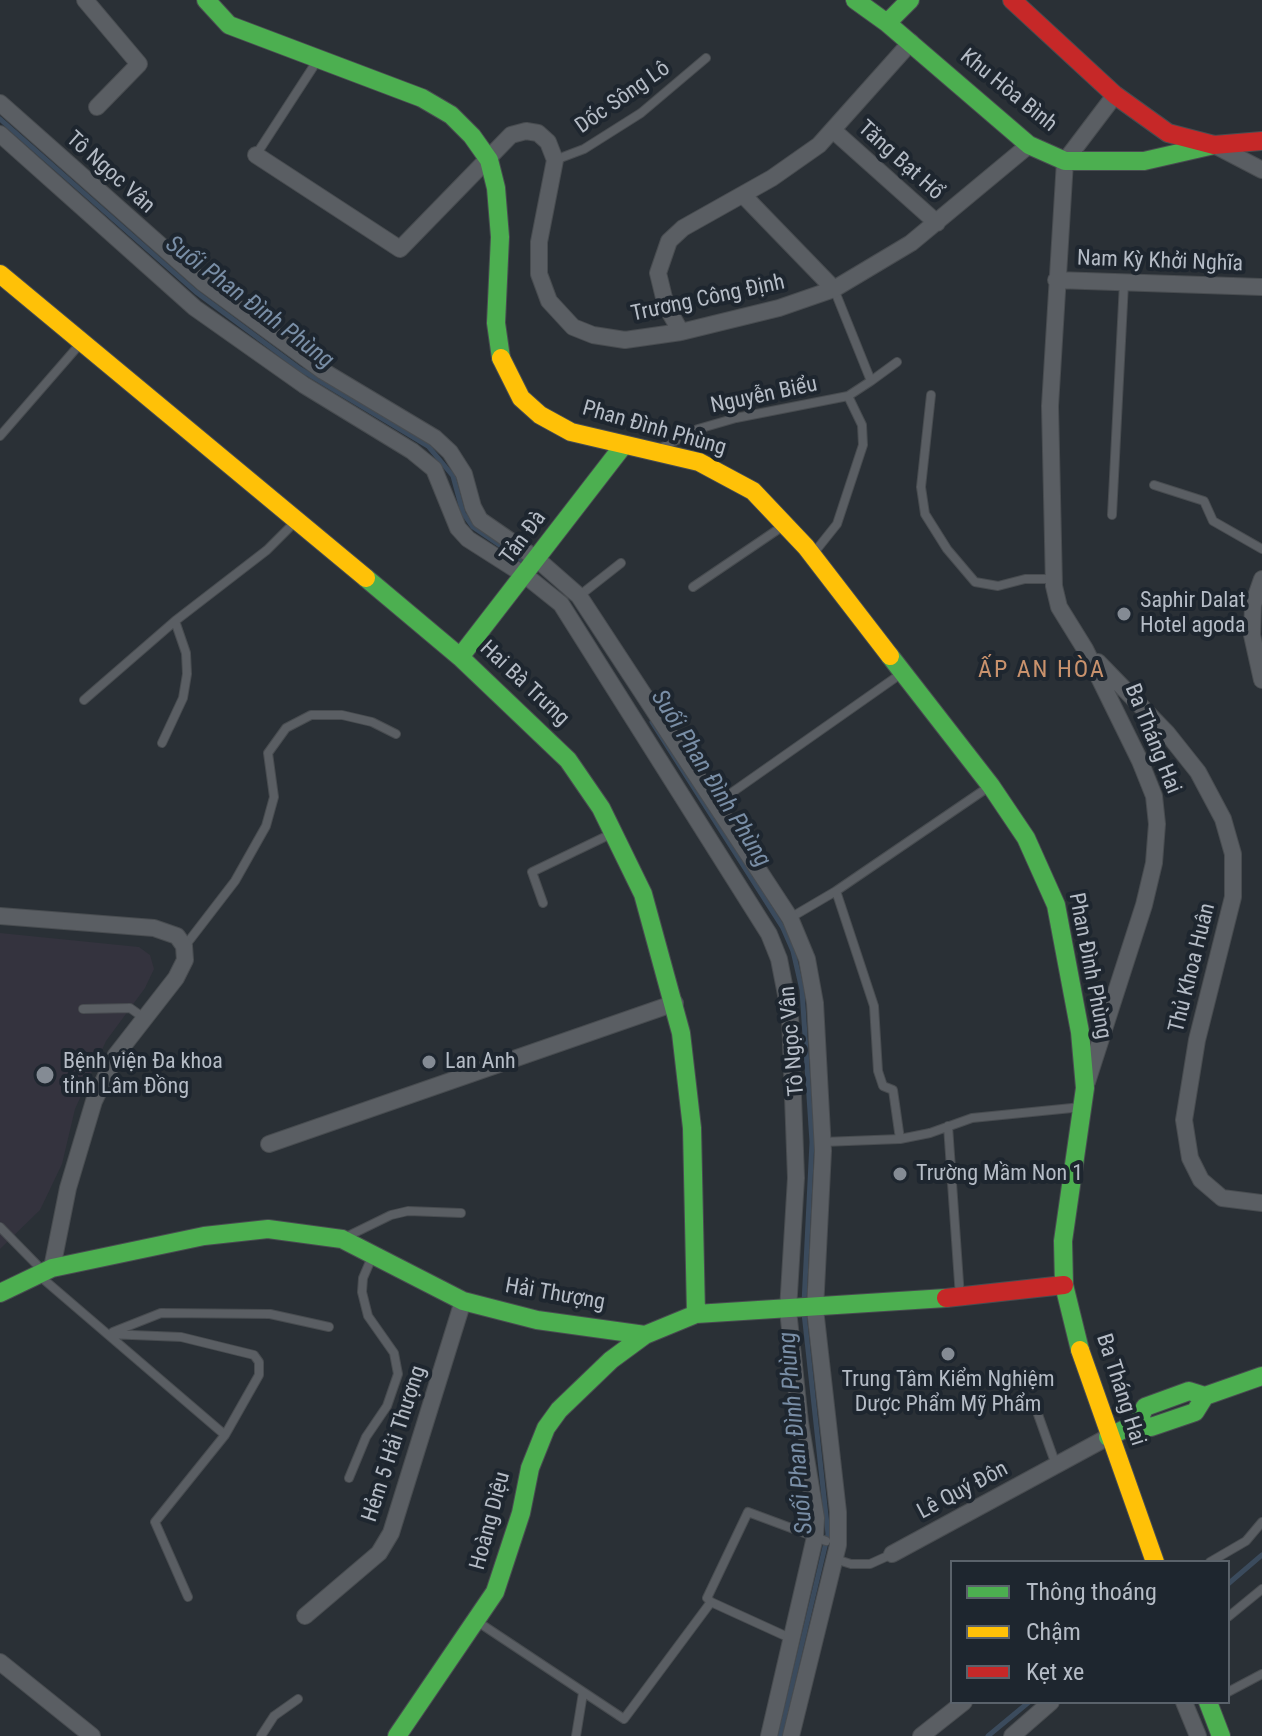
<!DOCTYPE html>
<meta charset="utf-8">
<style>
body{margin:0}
#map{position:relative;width:1262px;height:1736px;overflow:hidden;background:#2a3036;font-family:"Roboto Condensed",sans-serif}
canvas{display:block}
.legend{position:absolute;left:950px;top:1560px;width:280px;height:144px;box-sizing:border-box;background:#1e262f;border:2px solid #5a626b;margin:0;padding:10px 14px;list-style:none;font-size:24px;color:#b5bcc6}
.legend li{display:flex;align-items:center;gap:16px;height:40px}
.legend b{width:40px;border:2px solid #5a626b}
</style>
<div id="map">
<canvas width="1262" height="1736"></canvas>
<ul class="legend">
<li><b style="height:10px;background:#4caf50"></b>Thông thoáng</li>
<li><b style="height:10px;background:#ffc107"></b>Chậm</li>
<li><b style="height:10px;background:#c62828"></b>Kẹt xe</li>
</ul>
</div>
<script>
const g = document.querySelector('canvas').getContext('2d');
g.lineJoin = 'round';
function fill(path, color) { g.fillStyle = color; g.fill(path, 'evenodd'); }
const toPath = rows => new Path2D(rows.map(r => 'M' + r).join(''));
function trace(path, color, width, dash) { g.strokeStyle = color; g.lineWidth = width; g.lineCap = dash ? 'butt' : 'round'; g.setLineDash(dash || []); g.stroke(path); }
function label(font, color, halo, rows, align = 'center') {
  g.font = font + ' "Roboto Condensed",sans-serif'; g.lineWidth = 8; g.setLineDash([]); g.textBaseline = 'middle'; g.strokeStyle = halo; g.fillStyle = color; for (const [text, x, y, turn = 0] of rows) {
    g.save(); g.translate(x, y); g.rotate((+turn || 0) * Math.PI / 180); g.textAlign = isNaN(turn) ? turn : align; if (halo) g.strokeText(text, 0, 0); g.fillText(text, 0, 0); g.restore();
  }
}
fill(toPath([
 [0,933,139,947,150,955,154,969,145,988,106,1041,75,1109,62,1164,40,1210,0,1249]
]), '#34333e');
trace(toPath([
 [0,119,196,292,300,369,428,446,453,476,463,513,473,527,526,563],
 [652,722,783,928,793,951,802,990,812,1142,804,1303],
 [1228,1584,1262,1555],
 [780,1736,828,1534,804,1313],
 [988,1736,1029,1702]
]), '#3b4b5d', 5);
const lane = toPath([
 [256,155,317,61],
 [555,160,584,149,641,113,706,58],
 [871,381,897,362],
 [931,395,921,487,925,514,947,549,975,582,998,586,1025,579,1054,579],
 [0,436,80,344],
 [663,447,698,429,736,418,848,396,871,381,834,289],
 [1154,485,1204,501,1213,521,1262,549],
 [1112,515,1124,283],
 [813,554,837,524,863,445,862,425,848,396],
 [693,587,783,526],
 [579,596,621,563],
 [84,700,175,621,267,550,294,523],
 [162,743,183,698,187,674,186,653,175,621],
 [717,803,902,673],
 [836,891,874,1006,878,1071,883,1086,893,1090,900,1139],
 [543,903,532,872,613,833],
 [790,918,836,891,990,786],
 [185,946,235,881,266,826,274,797,268,753,286,728,311,715,342,715,372,722,396,734],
 [83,1009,130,1008,144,1018],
 [948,1126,960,1297],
 [823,1142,900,1139,930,1133,972,1118,1082,1107],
 [0,1227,43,1271],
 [346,1237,391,1215,408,1211,461,1213],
 [42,1278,225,1435,155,1522,188,1597],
 [113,1332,161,1313,270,1314,329,1327],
 [108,1334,181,1337,254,1355,259,1362,259,1375,225,1435],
 [1035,1406,1056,1465],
 [349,1478,366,1437,387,1406,398,1374,394,1353,368,1316,362,1292,363,1278,372,1257],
 [835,1559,851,1564,870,1564,892,1554],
 [1210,1562,1246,1541,1262,1522],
 [711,1602,792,1639],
 [1228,1617,1262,1589],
 [478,1622,624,1719,711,1602,707,1598,748,1512,826,1541],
 [1228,1692,1262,1674],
 [261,1736,274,1716,298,1699],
 [576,1736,583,1693]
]);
const street = toPath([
 [85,0,139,64,97,107],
 [0,103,203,283,323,371,435,438,450,452,464,474,473,507,480,520,538,560,579,596,790,918,807,959,815,1003,823,1151,815,1309,838,1512,838,1545,791,1736],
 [834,131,937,223],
 [0,134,195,308,304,385,412,451,434,469,458,528,468,539,526,576,561,604,769,934,779,959,790,1015,796,1178,788,1310,800,1422,816,1518,815,1537,769,1736],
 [1214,145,1262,170],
 [256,155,400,249,511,135,526,131,538,133,548,142,555,160,539,242,539,274,549,301,573,327,593,335,625,340,681,332,779,308,834,289,911,243,1029,145],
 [743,195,834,289],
 [1056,280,1262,287],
 [681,332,666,306,658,273,669,241,683,228,772,178,819,145,911,42],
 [1262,579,1253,605,1252,635,1262,680],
 [1098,662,1167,733,1198,772,1223,819,1233,854,1233,897,1197,1040,1184,1120,1190,1158,1201,1180,1222,1198,1262,1203],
 [0,916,154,928,177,936,184,946,185,960,176,978,116,1055,94,1101,68,1188,52,1268],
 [1087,1082,1144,905,1154,863,1157,824,1154,796,1140,761,1085,649,1059,607,1054,586,1050,406,1065,161,1115,95],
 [269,1144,675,1003],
 [892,1554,1108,1437],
 [305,1616,379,1553,391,1533,463,1301],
 [0,1662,92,1736],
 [1184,1702,1198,1736],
 [921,1736,964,1702],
 [1012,1736,1051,1702]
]);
const fast = toPath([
 [206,0,229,25,422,98,451,115,472,136,489,160,496,188,500,237,496,323,501,358],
 [855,0,887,23,1029,145,1065,161,1144,161,1214,145],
 [887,23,910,0],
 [366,578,460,657,568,760,601,808,643,894,681,1033,692,1128,696,1314],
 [890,656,991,786,1026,838,1056,905,1080,1032,1085,1088,1063,1241,1064,1285,1080,1350],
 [460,657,623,446],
 [0,1293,52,1268,204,1236,268,1229,342,1239,463,1301,537,1320,645,1335],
 [1137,1423,1151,1427,1195,1412,1205,1396],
 [1108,1437,1137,1423,1145,1407,1189,1391,1205,1396,1262,1376],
 [1208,1702,1221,1736],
 [397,1736,495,1592,521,1513,530,1468,546,1428,559,1410,611,1360,645,1335,696,1314,946,1298]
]);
const slow = toPath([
 [0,274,366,578],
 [501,358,521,398,540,415,571,432,699,462,753,491,806,547,890,656],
 [1080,1350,1155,1562]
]);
const jam = toPath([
 [1012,0,1115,95,1168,133,1214,145,1262,141],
 [946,1298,1064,1285]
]);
trace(lane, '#484c50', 10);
trace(street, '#484c50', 18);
trace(fast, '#484c50', 20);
trace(slow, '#484c50', 20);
trace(jam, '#484c50', 20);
trace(lane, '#5a5e63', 8);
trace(street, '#5a5e63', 16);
trace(fast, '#4caf50', 18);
trace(slow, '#ffc107', 18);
trace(jam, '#c62828', 18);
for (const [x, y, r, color] of [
 [1124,614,8,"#848b94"],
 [429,1062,8,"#848b94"],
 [45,1075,10,"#848b94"],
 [900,1174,8,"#848b94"],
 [948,1354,8,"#848b94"]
]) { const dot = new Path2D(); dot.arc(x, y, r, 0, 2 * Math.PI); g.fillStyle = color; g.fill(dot); trace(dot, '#1e262f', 3); }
label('22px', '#b5bcc6', '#1e262f', [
 ["Khu Hòa Bình",1008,91,39],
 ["Dốc Sông Lô",623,98,-35],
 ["Tăng Bạt Hổ",900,161,42],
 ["Tô Ngọc Vân",110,173,42],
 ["Nam Kỳ Khởi Nghĩa",1160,262,2],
 ["Trương Công Định",708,299,-12],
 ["Nguyễn Biểu",764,396,-12],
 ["Phan Đình Phùng",654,429,16],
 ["Tản Đà",524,538,-53],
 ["Hai Bà Trưng",524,684,43],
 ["Ba Tháng Hai",1152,739,68],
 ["Phan Đình Phùng",1089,966,79],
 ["Thủ Khoa Huân",1193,968,-76],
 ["Tô Ngọc Vân",793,1041,-95],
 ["Hải Thượng",555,1295,10],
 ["Ba Tháng Hai",1120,1390,72],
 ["Hẻm 5 Hải Thượng",395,1444,-72],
 ["Lê Quý Đôn",963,1491,-28],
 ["Hoàng Diệu",491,1521,-75]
]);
label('22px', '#b5bcc6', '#1e262f', [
 ["Saphir Dalat",1140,601],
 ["Hotel agoda",1140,626],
 ["Bệnh viện Đa khoa",63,1062],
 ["tỉnh Lâm Đồng",63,1087],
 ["Lan Anh",445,1062],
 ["Trường Mầm Non 1",916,1174],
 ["Trung Tâm Kiểm Nghiệm",948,1380,"center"],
 ["Dược Phẩm Mỹ Phẩm",948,1405,"center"]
], 'left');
label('italic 24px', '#798ea6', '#1e262f', [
 ["Suối Phan Đình Phùng",249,303,37],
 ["Suối Phan Đình Phùng",710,779,58],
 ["Suối Phan Đình Phùng",797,1433,-95]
]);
g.letterSpacing = '2px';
label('24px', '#c9926d', '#1e262f', [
 ["ẤP AN HÒA",1042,671]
]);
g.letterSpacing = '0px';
</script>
